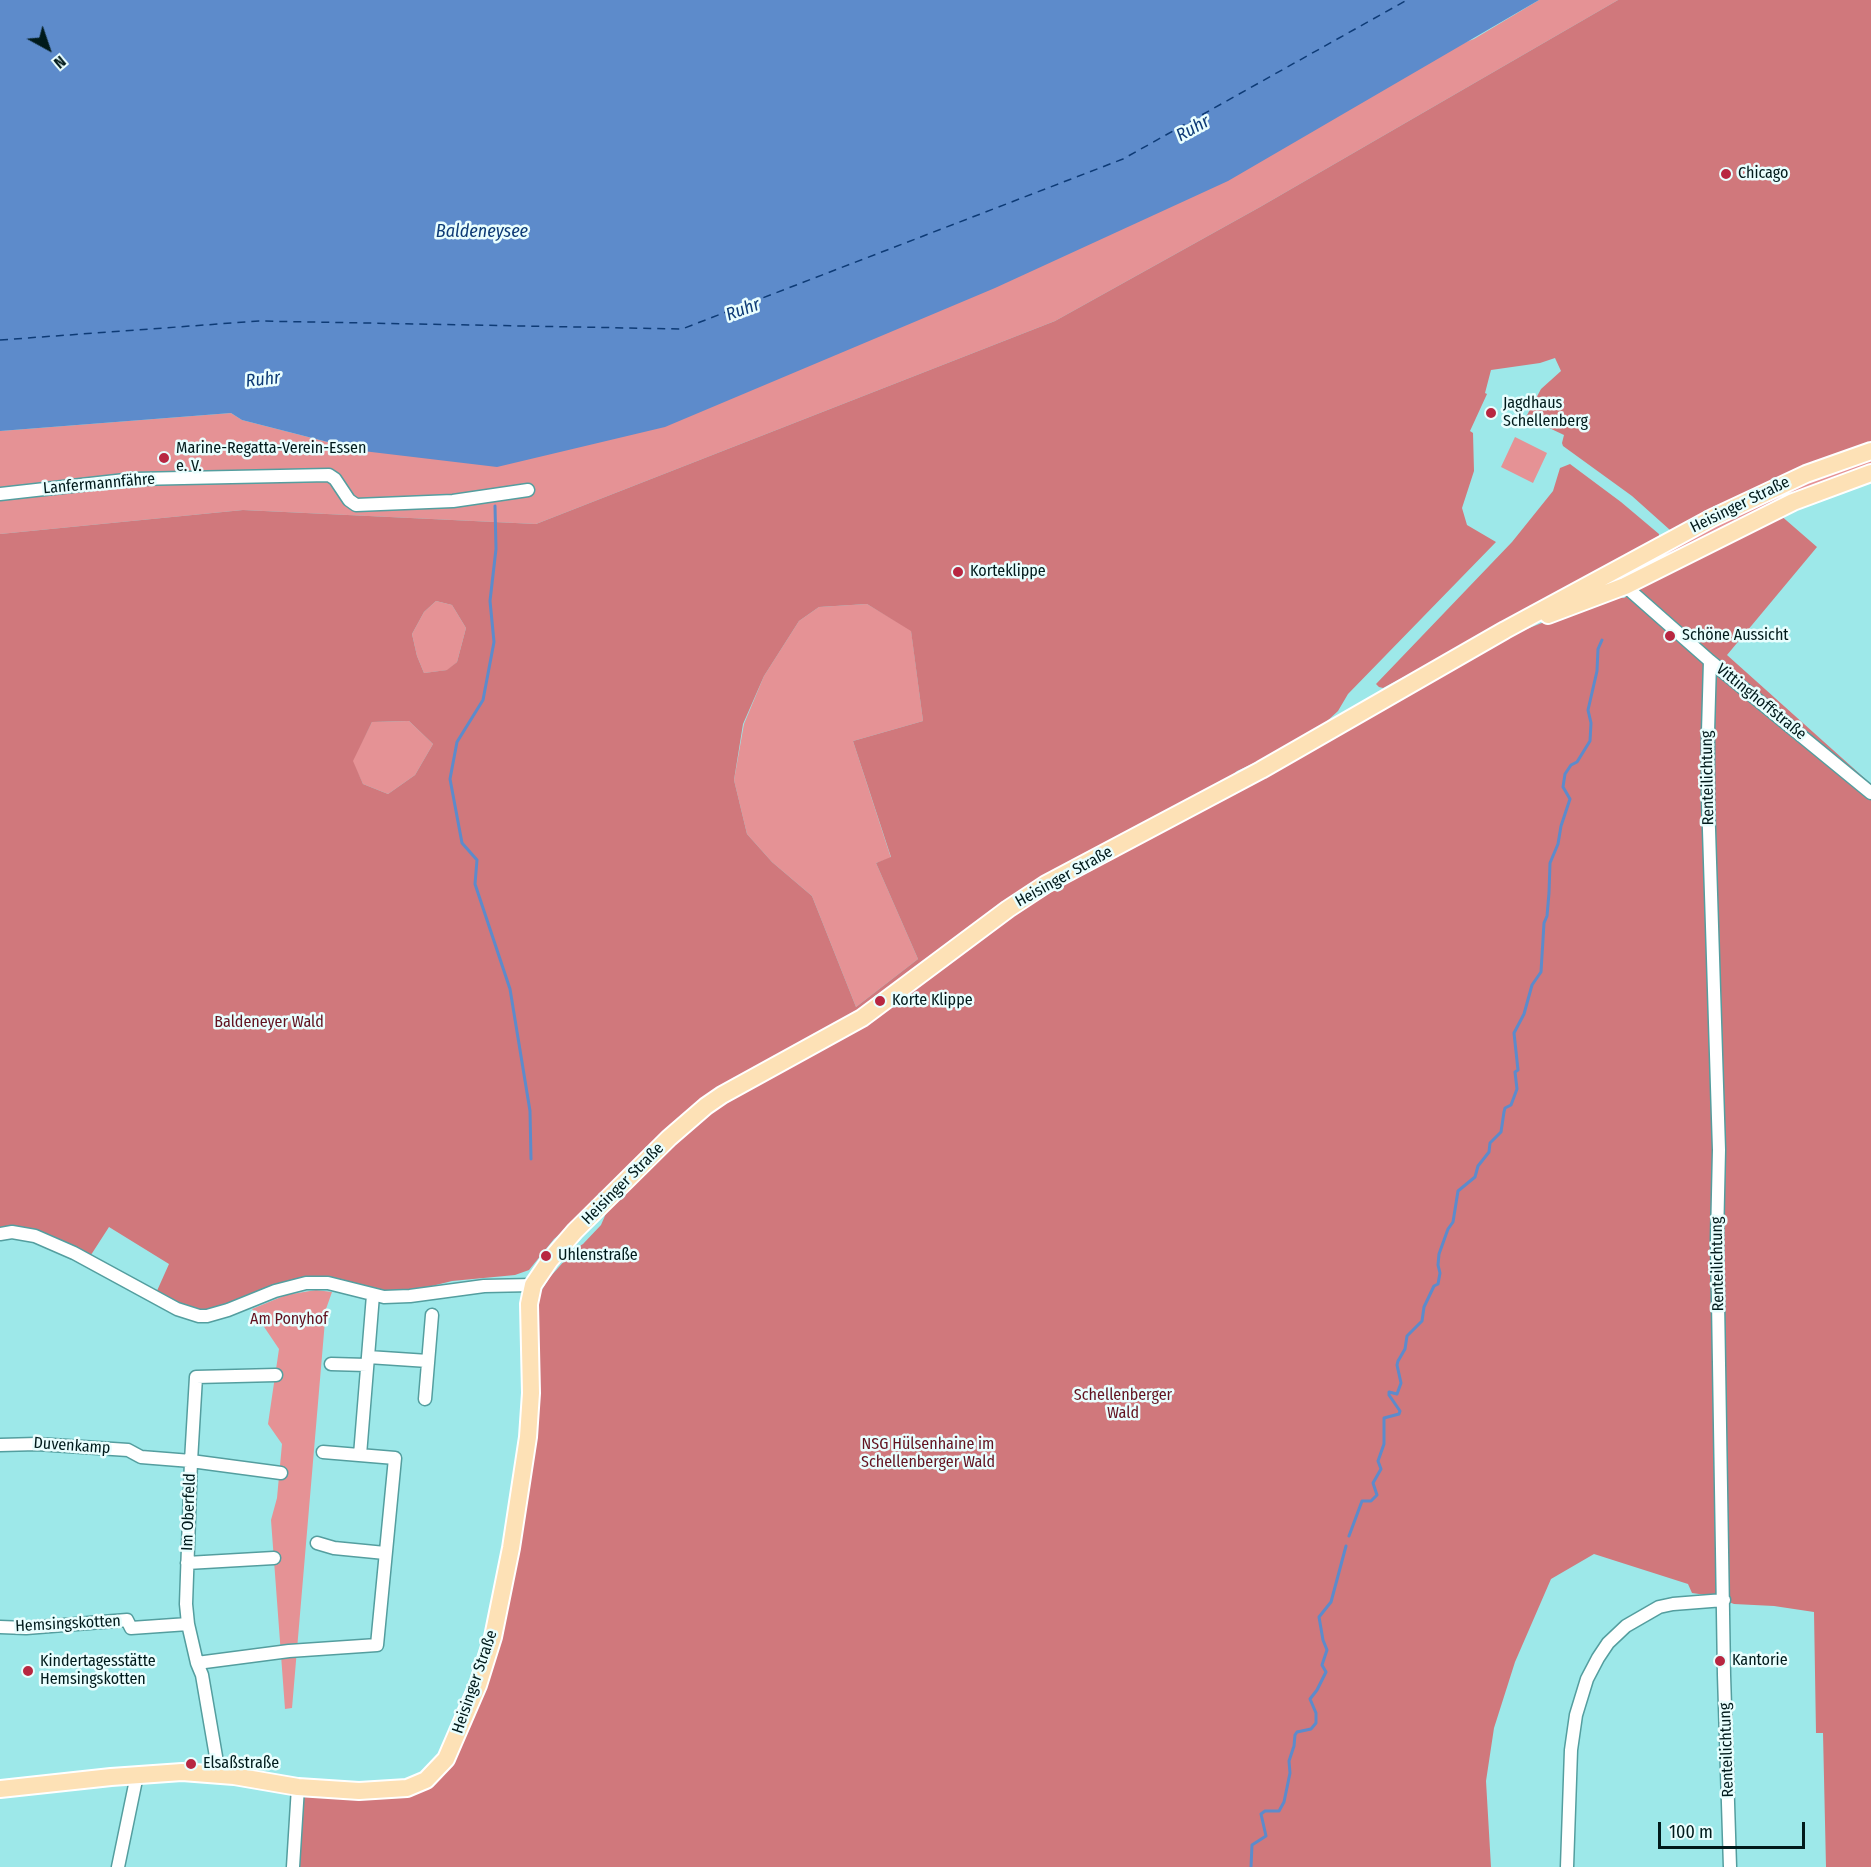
<!DOCTYPE html>
<meta charset="utf-8">
<style>
body{margin:0}
#map{position:relative;width:1871px;height:1867px;overflow:hidden;background:#9de8e9;font-family:"Fira Sans Condensed",sans-serif}
canvas{display:block}
.north{position:absolute;left:18px;top:18px;width:60px;height:60px;-webkit-text-stroke:4px #e9fefe;paint-order:stroke;rotate:140deg;font-size:16px;font-weight:700;line-height:24px;text-align:center;color:#001a1b}
.north::after{content:'';display:block;margin:auto;width:21px;height:27px;background:#001a1b;clip-path:polygon(50% 0,100% 100%,50% 72%,0 100%)}
.scale{position:absolute;left:1658px;top:1822px;width:147px;height:27px;box-sizing:border-box;border:3px solid #001a1b;border-top:0;padding-left:8px;font-size:18px;line-height:21px;white-space:nowrap;color:#001a1b;-webkit-text-stroke:4px #e9fefe;paint-order:stroke}
</style>
<div id="map">
<canvas width="1871" height="1867"></canvas>
<div class="north">N</div>
<div class="scale">100 m</div>
</div>
<script>
const g = document.querySelector('canvas').getContext('2d');
g.lineJoin = 'round';
function fill(path, color) { g.fillStyle = color; g.fill(path, 'evenodd'); }
const toPath = rows => new Path2D(rows.map(r => 'M' + r).join(''));
function trace(path, color, width, dash) { g.strokeStyle = color; g.lineWidth = width; g.lineCap = dash ? 'butt' : 'round'; g.setLineDash(dash || []); g.stroke(path); }
function label(font, color, halo, rows, align = 'center') {
  g.font = font + ' "Fira Sans Condensed",sans-serif'; g.lineWidth = 5; g.setLineDash([]); g.textBaseline = 'middle'; g.strokeStyle = halo; g.fillStyle = color; for (const [text, x, y, turn = 0] of rows) {
    g.save(); g.translate(x, y); g.rotate((+turn || 0) * Math.PI / 180); g.textAlign = isNaN(turn) ? turn : align; if (halo) g.strokeText(text, 0, 0); g.fillText(text, 0, 0); g.restore();
  }
}
fill(toPath([
 [1539,0,1618,0,1260,207,1055,321,536,524,243,510,0,534,0,431,231,413,242,420,363,451,1474,39],
 [1515,437,1547,453,1533,483,1501,467],
 [1871,456,1871,468,1634,574,1628,570,1756,501],
 [436,601,452,605,466,628,457,662,448,670,424,673,417,656,412,634,424,612],
 [867,604,911,630,923,721,853,741,891,858,876,863,918,959,856,1007,812,896,772,862,747,834,734,780,744,724,764,676,799,621,819,607],
 [409,721,433,744,415,775,388,794,363,784,352,761,372,722],
 [316,1290,332,1292,326,1309,292,1708,285,1709,271,1520,277,1498,282,1444,268,1424,279,1349,252,1309,286,1295]
]), '#e59295');
fill(toPath([
 [1618,0,1871,0,1871,446,1676,531,1670,530,1632,496,1563,446,1562,443,1564,435,1526,417,1541,389,1561,371,1555,358,1540,363,1491,370,1485,393,1487,394,1470,431,1473,433,1474,471,1462,508,1467,525,1496,542,1348,694,1338,711,1324,724,1261,760,1237,771,1228,779,1180,806,855,1016,743,1076,554,1239,529,1270,515,1275,452,1281,412,1291,391,1293,333,1280,207,1311,190,1310,156,1293,169,1264,109,1227,89,1258,0,1231,0,534,243,510,536,524,1055,321,1260,207],
 [436,601,452,605,466,628,457,662,447,670,424,673,417,656,412,634,424,612],
 [867,604,911,631,923,721,853,741,891,857,876,863,918,959,856,1007,812,896,772,862,747,834,734,780,743,724,764,676,799,621,819,607],
 [409,721,433,744,415,775,388,794,363,784,353,761,372,722],
 [1570,464,1621,502,1659,534,1659,539,1519,616,1383,688,1379,687,1376,684,1512,542,1553,491,1560,468],
 [1779,514,1817,547,1727,655,1871,784,1871,1867,1826,1867,1823,1733,1816,1733,1814,1612,1774,1606,1734,1604,1713,1596,1692,1593,1688,1584,1594,1554,1551,1579,1515,1662,1494,1728,1486,1781,1491,1867,294,1867,298,1788,359,1793,434,1776,499,1627,539,1294,550,1277,575,1249,583,1244,601,1225,610,1204,707,1110,1035,896,1514,634,1600,600,1614,596,1624,598,1649,582]
]), '#d0787c');
fill(toPath([
 [0,0,1539,0,1228,181,995,288,665,427,497,467,363,451,242,420,231,413,0,431]
]), '#5d8bcb');
trace(toPath([
 [495,506,496,549,490,601,494,642,483,700,457,742,450,779,462,843,477,860,475,884,510,989,530,1111,531,1159],
 [1349,1536,1362,1501,1371,1501,1377,1495,1373,1483,1381,1469,1378,1461,1384,1444,1384,1418,1399,1414,1400,1411,1389,1395,1389,1392,1397,1394,1401,1383,1397,1365,1398,1361,1405,1349,1407,1336,1422,1321,1424,1307,1434,1286,1438,1284,1440,1273,1438,1265,1439,1254,1448,1229,1453,1222,1458,1191,1475,1177,1478,1166,1489,1152,1490,1143,1501,1132,1504,1112,1505,1108,1511,1105,1517,1089,1515,1072,1518,1070,1514,1033,1524,1014,1532,985,1541,972,1544,923,1547,916,1549,893,1550,863,1558,844,1561,826,1570,799,1563,787,1565,774,1571,765,1577,762,1590,741,1591,723,1588,710,1597,671,1598,649,1602,640],
 [1251,1867,1252,1845,1266,1836,1261,1814,1265,1811,1279,1811,1284,1802,1290,1773,1289,1761,1294,1746,1295,1735,1297,1732,1311,1729,1316,1723,1316,1713,1310,1699,1317,1690,1326,1672,1322,1665,1327,1650,1323,1640,1319,1617,1331,1602,1346,1546]
]), '#5d8bcb', 3);
trace(toPath([
 [0,340,259,321,682,329,1123,159,1407,0]
]), '#0e3b76', 1.5, [8, 6]);
const minor = toPath([
 [0,494,134,479,329,475,335,479,349,500,356,505,453,501,528,490],
 [1625,586,1710,661,1871,793],
 [1710,661,1708,732,1708,798,1719,1150,1717,1239,1724,1675,1730,1867],
 [0,1234,12,1232,35,1236,74,1253,177,1309,199,1316,207,1316,228,1310,275,1291,306,1283,328,1283,384,1297,410,1296,484,1286,533,1285],
 [368,1357,428,1361],
 [331,1364,367,1365],
 [425,1399,432,1315],
 [0,1445,37,1444,128,1450,141,1457,191,1461,281,1473],
 [360,1455,373,1295],
 [317,1543,334,1548,385,1553],
 [187,1563,274,1558],
 [0,1627,26,1628,127,1620,131,1628,188,1624],
 [197,1663,289,1651,377,1645,395,1458,323,1452],
 [219,1774,202,1675,197,1663,188,1624,186,1604,191,1461,196,1377,276,1375],
 [118,1867,137,1775],
 [293,1867,298,1787],
 [1567,1867,1571,1750,1576,1715,1587,1679,1598,1658,1608,1643,1626,1626,1659,1607,1673,1604,1724,1600]
]);
const major = toPath([
 [1548,615,1625,586,1793,502,1871,473],
 [0,1789,111,1777,182,1772,234,1776,298,1787,359,1791,407,1788,426,1780,446,1759,478,1685,493,1637,511,1548,528,1437,531,1393,529,1304,533,1285,550,1260,575,1231,669,1138,706,1106,722,1095,862,1018,1008,909,1046,884,1261,770,1505,630,1712,518,1806,474,1871,451]
]);
trace(minor, '#549e9f', 15);
trace(major, '#fff', 20);
trace(minor, '#fff', 12);
trace(major, '#fde1b6', 16);
for (const [x, y, r, color] of [
 [1726,174,6,"#b82741"],
 [1491,413,6,"#b82741"],
 [164,458,6,"#b82741"],
 [958,572,6,"#b82741"],
 [1670,636,6,"#b82741"],
 [880,1001,6,"#b82741"],
 [546,1256,6,"#b82741"],
 [1720,1661,6,"#b82741"],
 [28,1671,6,"#b82741"],
 [191,1764,6,"#b82741"]
]) { const dot = new Path2D(); dot.arc(x, y, r, 0, 2 * Math.PI); g.fillStyle = color; g.fill(dot); trace(dot, '#e9fefe', 2); }
label('16px', '#001a1b', '#e9fefe', [
 ["Chicago",1738,174],
 ["Jagdhaus",1503,404],
 ["Schellenberg",1503,422],
 ["Marine-Regatta-Verein-Essen",176,449],
 ["e. V.",176,467],
 ["Korteklippe",970,572],
 ["Schöne Aussicht",1682,636],
 ["Korte Klippe",892,1001],
 ["Uhlenstraße",558,1256],
 ["Kantorie",1732,1661],
 ["Kindertagesstätte",40,1662],
 ["Hemsingskotten",40,1680],
 ["Elsaßstraße",203,1764]
], 'left');
label('16px', '#001a1b', '#e9fefe', [
 ["Lanfermannfähre",99,484,-5],
 ["Heisinger Straße",1740,505,-26],
 ["Vittinghoffstraße",1761,702,39],
 ["Renteilichtung",1708,778,-91],
 ["Heisinger Straße",1064,877,-29],
 ["Heisinger Straße",623,1184,-45],
 ["Renteilichtung",1718,1264,-91],
 ["Duvenkamp",72,1446,4],
 ["Im Oberfeld",189,1512,-88],
 ["Hemsingskotten",68,1624,-3],
 ["Heisinger Straße",475,1682,-71],
 ["Renteilichtung",1727,1750,-92]
]);
label('16px', '#62121f', '#e9fefe', [
 ["Baldeneyer Wald",269,1023],
 ["Am Ponyhof",289,1320],
 ["Schellenberger",1123,1396],
 ["Wald",1123,1414],
 ["NSG Hülsenhaine im",928,1445],
 ["Schellenberger Wald",928,1463]
]);
label('italic 18px', '#0e3b76', '#e9fefe', [
 ["Ruhr",1193,129,-29],
 ["Baldeneysee",482,232],
 ["Ruhr",743,310,-20],
 ["Ruhr",263,380,-6]
]);
</script>
